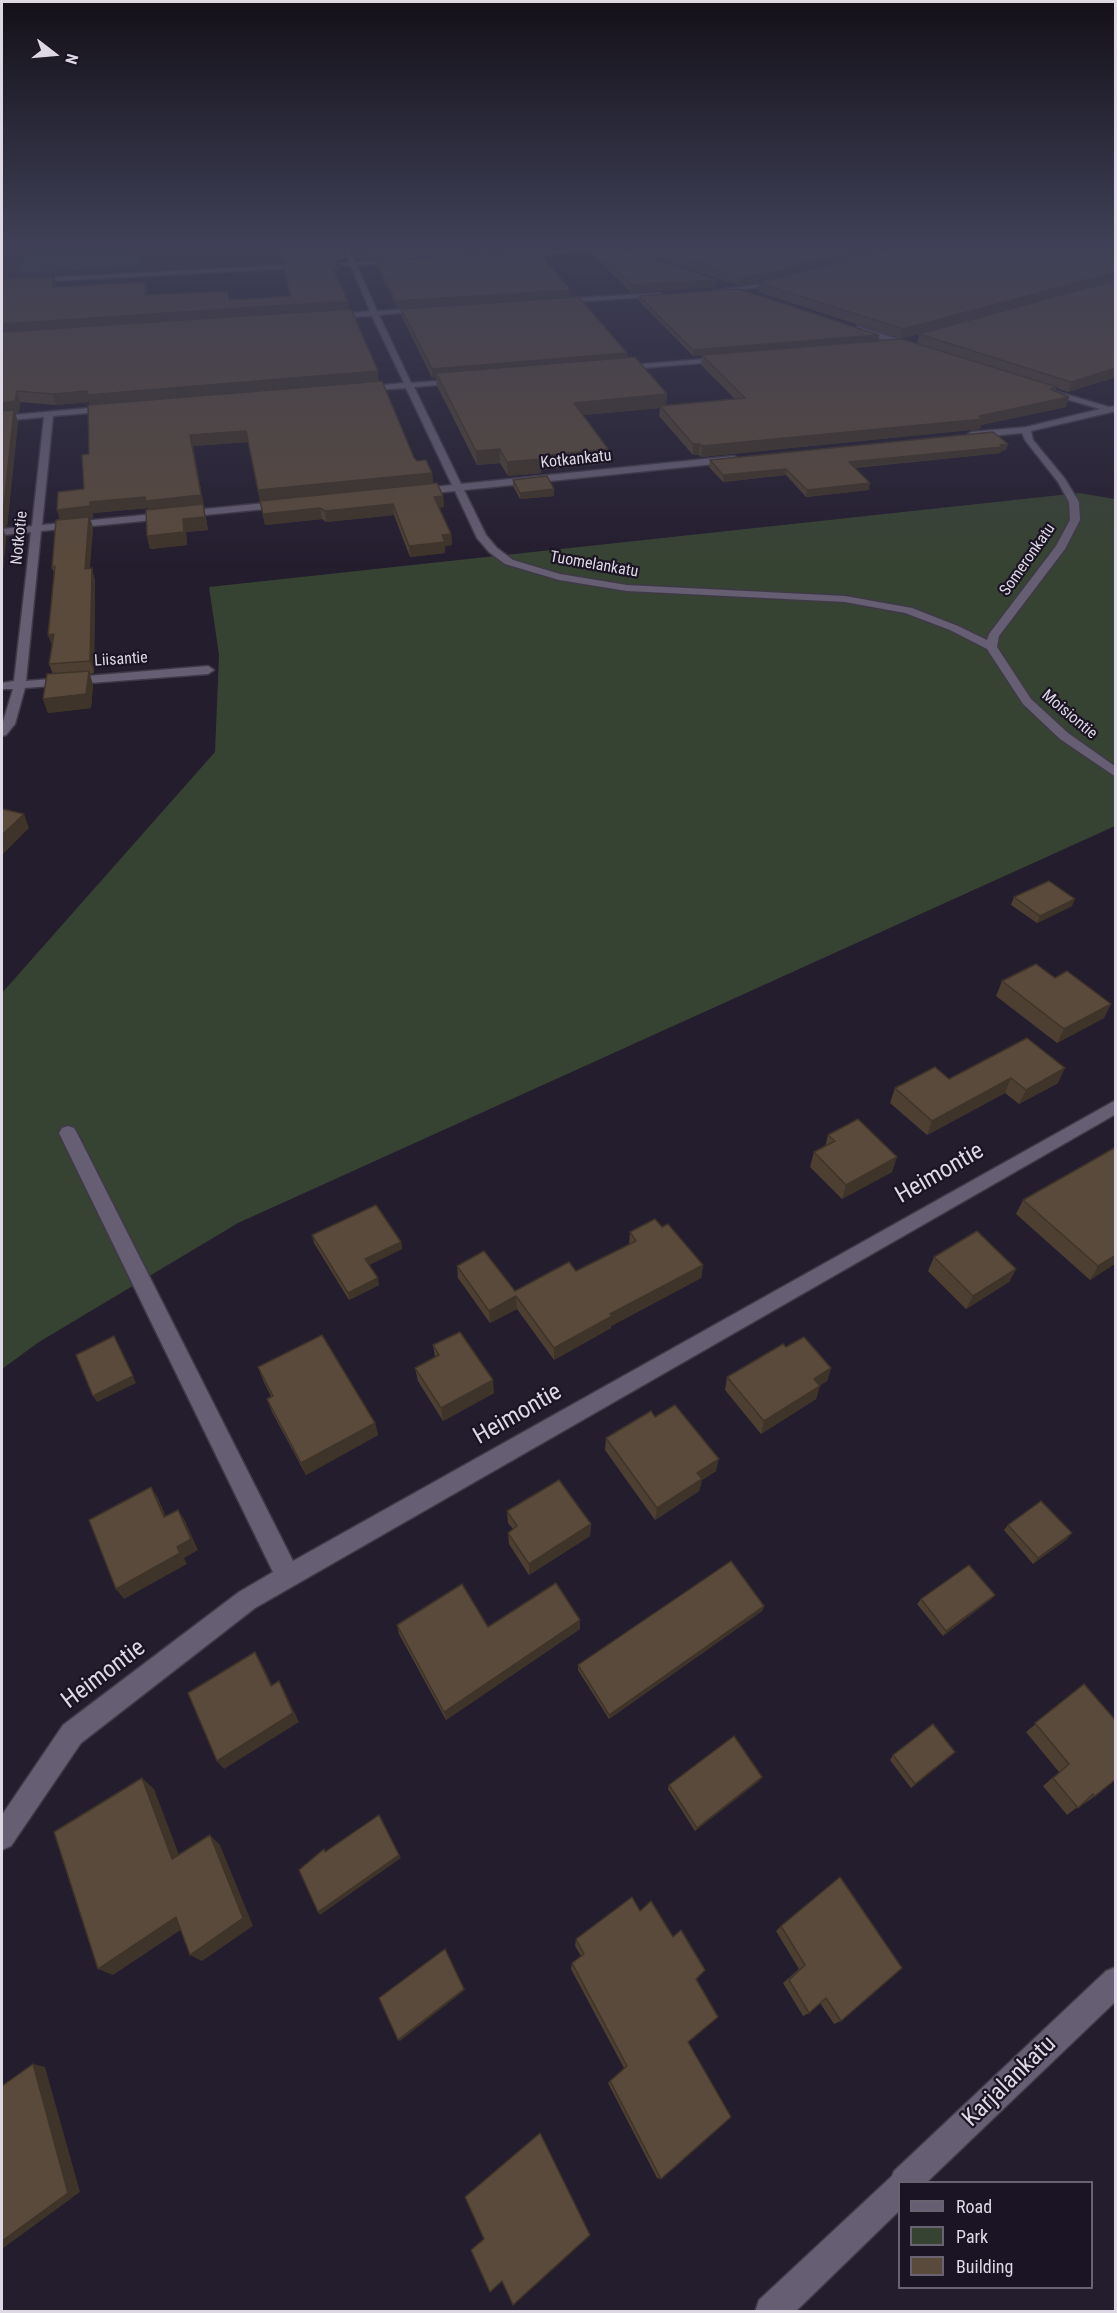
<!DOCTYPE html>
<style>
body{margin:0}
#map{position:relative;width:1117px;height:2313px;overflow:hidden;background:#241d2e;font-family:"Roboto Condensed",sans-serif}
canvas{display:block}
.frame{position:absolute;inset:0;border:3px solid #ddd8e4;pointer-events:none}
.legend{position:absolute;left:898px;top:2181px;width:195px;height:108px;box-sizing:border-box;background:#1b1424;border:2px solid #696271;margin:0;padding:8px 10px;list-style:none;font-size:18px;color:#ddd8e4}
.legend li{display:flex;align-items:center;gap:12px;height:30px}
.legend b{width:30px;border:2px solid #696271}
.north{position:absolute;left:24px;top:24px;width:60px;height:60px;-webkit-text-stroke:4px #1b1424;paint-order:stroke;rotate:106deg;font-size:16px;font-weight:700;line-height:24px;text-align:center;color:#ddd8e4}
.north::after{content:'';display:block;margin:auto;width:21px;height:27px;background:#ddd8e4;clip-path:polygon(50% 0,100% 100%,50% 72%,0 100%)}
</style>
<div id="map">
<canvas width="1117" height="2313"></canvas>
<div class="frame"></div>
<ul class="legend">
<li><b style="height:8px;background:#665e72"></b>Road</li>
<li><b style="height:16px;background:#374332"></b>Park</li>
<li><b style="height:16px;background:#5a4a3b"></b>Building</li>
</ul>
<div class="north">N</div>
</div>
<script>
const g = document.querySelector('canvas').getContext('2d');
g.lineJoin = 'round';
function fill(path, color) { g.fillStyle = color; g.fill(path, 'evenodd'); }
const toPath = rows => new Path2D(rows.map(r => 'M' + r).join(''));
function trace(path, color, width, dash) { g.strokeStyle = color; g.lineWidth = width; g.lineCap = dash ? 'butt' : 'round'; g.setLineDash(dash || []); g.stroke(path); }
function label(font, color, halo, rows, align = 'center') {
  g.font = font + ' "Roboto Condensed",sans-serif'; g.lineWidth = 4.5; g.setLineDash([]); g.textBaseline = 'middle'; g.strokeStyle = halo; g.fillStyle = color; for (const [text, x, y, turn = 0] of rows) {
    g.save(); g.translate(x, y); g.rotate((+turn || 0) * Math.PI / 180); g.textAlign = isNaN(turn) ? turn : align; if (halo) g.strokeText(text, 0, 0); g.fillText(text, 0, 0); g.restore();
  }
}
fill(toPath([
 [2,245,334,245,336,261,2,279]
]), '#2c2239');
fill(toPath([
 [28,245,141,245,138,267,18,273],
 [356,245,614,245,534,253,361,260],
 [1079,493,1115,499,1115,826,238,1223,39,1342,2,1369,2,993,215,752,219,655,209,587]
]), '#374332');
const minor = toPath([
 [342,245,348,245,355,262,401,260,404,262,357,265,377,311,425,308,429,310,379,315,411,383,460,379,464,381,460,383,414,387,461,484,734,456,739,459,734,462,464,490,486,535,497,548,513,560,560,574,627,585,845,596,912,608,958,626,987,640,989,634,1056,546,1070,520,1069,502,1058,482,1025,440,1022,433,971,438,967,435,971,432,1026,427,1100,409,1042,392,1042,388,1045,388,1109,407,1116,406,1116,411,1031,431,1033,440,1065,479,1079,502,1080,520,1065,549,999,636,997,647,1031,699,1068,733,1116,767,1116,777,1060,739,1023,704,987,649,950,630,905,613,845,602,627,591,559,580,505,564,489,552,477,538,455,491,415,495,410,492,415,489,452,485,406,388,362,391,358,389,362,387,404,383,372,316,330,318,326,316,370,311,351,266,339,264,349,262,342,245],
 [606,245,630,245,516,258,513,256,606,245],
 [308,264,310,267,2,284,2,280,308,264],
 [780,281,782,284,716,293,713,291,780,281],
 [661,293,663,296,557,303,553,301,557,299,661,293],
 [857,326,916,345,917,347,910,349,854,330,857,326],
 [729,357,730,359,726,361,619,370,615,368,619,366,729,357],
 [110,406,114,409,113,411,53,416,42,525,286,501,291,504,286,507,41,531,26,681,208,666,214,670,208,674,25,688,15,724,6,735,2,736,2,725,13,689,2,689,2,683,14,681,31,532,2,535,2,529,32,526,44,417,2,421,2,416,110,406],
 [1116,1100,1116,1114,255,1608,81,1743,11,1846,2,1850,2,1815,63,1725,239,1592,273,1572,59,1133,62,1128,68,1126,74,1128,77,1133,293,1561,1116,1100],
 [1116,1967,1116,2001,927,2182,900,2182,900,2210,795,2312,755,2312,759,2300,892,2176,894,2171,1106,1971,1116,1967]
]);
trace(minor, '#3f3947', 3);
fill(minor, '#665e72');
fill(toPath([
 [206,245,342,245,345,251,346,260,339,260,340,269,337,270,337,277,349,310,379,381,414,458,417,461,432,473,433,484,443,496,444,507,439,508,451,534,452,545,445,546,445,553,410,557,394,515,326,522,322,519,265,525,248,442,193,446,208,530,186,532,187,545,150,549,147,536,148,508,93,513,93,518,90,518,93,528,89,568,95,580,94,673,89,674,93,685,91,708,48,713,43,699,53,674,49,664,52,645,48,635,54,573,52,568,60,520,84,489,89,454,90,405,89,402,56,405,20,402,19,412,15,413,18,422,7,526,3,528,6,537,2,580,2,279,54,277,57,287,148,292,148,295,230,300,290,297,283,263,282,263,279,252,208,256],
 [351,245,553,245,547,250,372,259,371,255,357,260],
 [626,245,1116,245,1116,377,1068,392,1056,388,1055,391,1066,407,981,425,980,429,701,457,699,455,693,455,659,416,660,408,583,415,608,449,607,463,541,470,541,473,508,476,500,463,477,465,437,386,436,378,432,378,402,317,401,309,627,353,627,358,667,394,666,405,735,399,701,365,702,355,693,356,639,301,639,296,879,335,878,340,901,339,758,292,759,283,740,286,626,248],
 [1021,306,919,334,917,343,901,339],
 [592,246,717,280,716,287,631,293,592,254],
 [376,261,571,297,397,308,377,267],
 [1006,450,1001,451,1001,453,855,468,869,490,806,497,786,475,723,482,709,467,710,460],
 [513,480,554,489,554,496,520,499,513,486],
 [1014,897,1072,906,1037,923,1011,905],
 [1055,978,1104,1018,1057,1043,996,996,1002,981],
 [1027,1038,1058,1083,1019,1104,1005,1093,927,1135,890,1103,895,1088,949,1079],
 [828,1135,892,1172,842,1199,810,1167,814,1152,825,1147],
 [1023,1200,1116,1263,1090,1280,1016,1214],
 [662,1227,703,1265,701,1278,611,1326,611,1328,554,1360,517,1309,490,1323,458,1278,457,1266,515,1291,576,1271,629,1245,630,1232],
 [312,1235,401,1242,402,1249,369,1265,379,1285,349,1300,314,1243],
 [934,1257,1016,1269,1009,1282,966,1309,928,1271],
 [433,1345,494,1393,443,1421,418,1381,415,1368,435,1357],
 [786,1347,831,1368,827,1381,820,1385,816,1399,761,1434,725,1390,727,1377],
 [258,1367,375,1423,378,1435,306,1475,272,1412,267,1399,271,1396,263,1380],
 [655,1417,716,1471,702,1480,699,1491,655,1520,605,1450,606,1438],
 [507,1511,591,1524,590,1536,529,1575,509,1544,508,1533,513,1529,508,1523],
 [1008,1525,1067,1539,1033,1564,1004,1530],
 [995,1595,990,1600,943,1636,917,1604,921,1599],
 [764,1606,762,1611,609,1719,578,1670,578,1665],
 [397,1625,488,1627,580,1629,446,1720,399,1634],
 [1084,1684,1095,1796,1084,1804,1083,1803,1067,1815,1043,1786,1059,1772,1026,1732],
 [893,1755,951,1756,911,1788,890,1760],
 [762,1777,759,1781,695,1831,668,1789,669,1785],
 [640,1911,673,1937,700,1976,697,1979,688,2042,661,2179,657,2178,608,2083,624,2068,571,1969,572,1963,581,1956,575,1946,576,1939],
 [781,1926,841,2021,834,2024,820,2003,809,2013,803,2016,783,1983,799,1969,776,1931]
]), '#4d4033');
fill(toPath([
 [4,245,10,245,2,269,2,252],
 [243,245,278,245,279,252,208,256,207,247],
 [547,245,553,245,547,250],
 [877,245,909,245,768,282,740,286,741,277],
 [370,246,371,255,357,260,356,251],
 [339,259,340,269,337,270,338,277,335,278,333,269,334,261],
 [1116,272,1116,281,901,339,903,329],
 [54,277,57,287,52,287],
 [717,280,716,287,631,293,631,285],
 [146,282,148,292,147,305,145,295],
 [571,290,571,297,397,308,396,301],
 [228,291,230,301,348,301,349,311,2,334,2,324],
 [879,335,878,341,693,356,693,350],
 [627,353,627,362,436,373,436,378,432,378,432,369],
 [1116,368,1116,377,1068,392,1071,382],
 [378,371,379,382,90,406,89,402,56,405,53,394],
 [17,391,20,402,19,412,15,413,18,422,7,526,3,528,6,537,2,580,2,403],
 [667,394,666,408,660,406,660,408,574,416,574,403],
 [1069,397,1066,407,981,425,980,429,701,457,702,446,979,416],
 [246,431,248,442,193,446,208,530,186,532,187,545,150,549,147,536,148,512,148,508,93,513,93,518,90,518,93,528,89,580,60,521,57,510,90,502,190,435],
 [693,444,700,444,699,455,693,455],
 [1008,444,1006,450,1001,451,1001,453,848,468,849,462],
 [500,449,500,463,477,465,476,451],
 [608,449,607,463,541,470,541,473,508,476,507,462,539,456],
 [786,469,786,475,723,482,723,475],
 [432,473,433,484,260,501,258,490],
 [870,483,869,490,806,497,807,490],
 [554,489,554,496,520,499,520,493],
 [443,496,444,507,435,508,434,497],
 [393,504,394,515,326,522,325,511],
 [320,508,322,519,265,525,263,514],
 [451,534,452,545,445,546,445,553,410,557,409,546,442,535],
 [92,568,95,580,94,673,90,661],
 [54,634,53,647,48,635],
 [89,671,93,685,91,708,48,713,43,699],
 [24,814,29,828,2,855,2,835],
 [1075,899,1072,906,1037,923,1040,916],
 [1111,1004,1104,1018,1057,1043,1064,1029],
 [1065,1068,1058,1083,1019,1104,1026,1090],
 [1011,1078,1005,1093,927,1135,932,1121],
 [897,1157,892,1172,842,1199,846,1185],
 [401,1242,402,1249,367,1266,365,1259],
 [1116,1255,1116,1263,1090,1280,1098,1266],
 [703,1265,701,1278,611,1326,611,1328,554,1360,554,1348,610,1314],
 [1016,1269,1009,1282,966,1309,973,1296],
 [378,1278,379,1285,349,1300,348,1293],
 [516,1296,517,1309,490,1323,489,1311],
 [114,1336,136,1383,97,1402,93,1396],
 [831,1368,827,1381,810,1392,814,1379],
 [493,1380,494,1393,443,1421,441,1408],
 [820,1386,816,1399,761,1434,764,1421],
 [375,1423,378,1435,306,1475,301,1463],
 [719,1459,716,1471,702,1480,699,1491,655,1520,657,1508,697,1473],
 [151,1487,158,1498,171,1528,164,1517],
 [178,1510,185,1521,198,1550,184,1558,187,1564,124,1599,116,1589,177,1547],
 [591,1524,590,1536,529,1575,529,1564],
 [1072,1533,1067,1539,1033,1564,1038,1558],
 [995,1595,990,1600,943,1636,946,1631],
 [764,1606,762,1611,609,1719,609,1715],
 [580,1620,580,1629,446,1720,444,1712],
 [255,1652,261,1662,277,1695,271,1686],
 [279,1681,284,1690,299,1722,224,1769,217,1761],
 [955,1752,951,1756,911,1788,915,1784],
 [762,1777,759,1781,695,1831,697,1828],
 [142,1778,154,1789,184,1868,172,1859],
 [379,1815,401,1858,320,1915,318,1912],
 [210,1835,220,1845,253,1926,202,1961,190,1955],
 [176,1917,188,1925,113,1975,98,1969],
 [445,1949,465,1990,400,2041,398,2040],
 [33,2064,45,2067,80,2192,2,2249,2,2241]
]), '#3f3429');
const building = toPath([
 [206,245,243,245,207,247,206,245],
 [278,245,342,245,345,251,280,254,278,245],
 [354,245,475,245,372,250,370,246,356,251,354,245],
 [600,245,614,245,717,280,631,285,592,246,600,245],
 [643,245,877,245,769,273,741,277,643,245],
 [906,245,1081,245,1116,257,1116,272,903,329,759,283,906,245],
 [1105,245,1116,245,1116,249,1105,245],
 [539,253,571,290,396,301,376,261,539,253],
 [339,259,334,261,337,267,333,269,348,301,2,324,2,279,54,277,52,287,146,282,145,295,228,291,229,300,291,296,282,262,339,259],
 [1116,280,1116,368,1071,382,919,334,1116,280],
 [739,289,879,335,693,350,639,296,739,289],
 [579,297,627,353,432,369,401,309,579,297],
 [351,309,378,371,87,395,87,391,53,394,17,391,15,401,2,403,2,332,351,309],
 [902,339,1057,387,1050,389,1069,397,979,416,983,419,702,446,700,444,693,444,660,406,745,398,702,355,902,339],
 [635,357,667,394,574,403,608,449,539,456,541,459,507,462,500,449,476,451,436,373,635,357],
 [382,381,414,458,417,461,426,460,432,473,258,490,246,431,190,435,201,495,146,501,145,497,90,502,90,506,57,510,58,492,84,489,82,455,89,454,88,405,382,381],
 [14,410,3,514,2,515,2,411,14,410],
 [993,432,1008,444,1000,445,1002,447,849,462,870,483,807,490,786,469,723,475,710,460,993,432],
 [547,476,554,489,520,493,513,480,547,476],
 [437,483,443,496,434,497,451,534,442,535,445,542,409,546,393,504,325,511,320,508,263,514,260,501,437,483],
 [203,504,205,517,183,519,184,532,147,536,146,510,203,504],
 [89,517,85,569,92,568,90,661,49,664,54,634,48,635,55,566,52,568,56,520,89,517],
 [89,671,86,694,43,699,47,674,89,671],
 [2,809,24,814,2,835,2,809],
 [1049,881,1075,899,1040,916,1014,897,1049,881],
 [1036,964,1055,978,1067,971,1111,1004,1064,1029,1002,981,1036,964],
 [1027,1038,1065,1068,1026,1090,1011,1078,932,1121,895,1088,935,1067,949,1079,1027,1038],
 [858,1119,897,1157,846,1185,814,1152,835,1141,828,1135,858,1119],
 [1116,1147,1116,1255,1098,1266,1023,1200,1116,1147],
 [376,1205,401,1242,365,1259,378,1278,348,1293,312,1235,376,1205],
 [655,1219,662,1227,668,1224,703,1265,610,1314,612,1316,554,1348,516,1296,489,1311,457,1266,484,1251,515,1291,569,1262,576,1271,636,1241,630,1232,655,1219],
 [977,1231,1016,1269,973,1296,934,1257,977,1231],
 [460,1332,493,1380,441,1408,415,1368,439,1355,433,1345,460,1332],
 [322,1335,375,1423,301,1463,267,1399,273,1396,258,1367,322,1335],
 [114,1336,133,1376,93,1396,76,1355,114,1336],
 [804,1337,831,1368,814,1379,820,1386,764,1421,727,1377,783,1344,786,1347,804,1337],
 [675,1405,719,1459,697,1473,702,1479,657,1508,606,1438,651,1411,655,1417,675,1405],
 [559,1480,591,1524,529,1564,508,1533,517,1526,507,1511,559,1480],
 [151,1487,164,1517,178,1510,191,1539,177,1547,180,1553,116,1589,89,1520,151,1487],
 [1041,1501,1072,1533,1038,1558,1008,1525,1041,1501],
 [731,1561,764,1606,609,1715,578,1665,731,1561],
 [969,1565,995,1595,946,1631,921,1599,969,1565],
 [556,1583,580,1620,444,1712,397,1625,462,1584,488,1627,556,1583],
 [255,1652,271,1686,279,1681,293,1713,217,1761,188,1693,255,1652],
 [1084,1684,1116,1721,1116,1779,1095,1796,1093,1794,1078,1808,1053,1778,1069,1764,1035,1723,1084,1684],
 [933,1724,955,1752,915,1784,893,1755,933,1724],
 [734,1736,762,1777,697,1828,669,1785,734,1736],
 [142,1778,172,1859,210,1835,243,1918,190,1955,176,1917,98,1969,54,1832,142,1778],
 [379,1815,399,1855,318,1912,299,1870,324,1849,325,1852,379,1815],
 [840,1877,902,1968,841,2021,826,1998,809,2013,789,1980,805,1965,781,1926,840,1877],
 [632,1897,640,1911,651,1901,673,1937,681,1930,705,1970,696,1979,718,2017,688,2042,731,2117,661,2179,610,2081,627,2066,572,1963,584,1954,576,1939,632,1897],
 [445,1949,464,1989,398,2040,379,1998,445,1949],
 [33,2064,68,2193,2,2241,2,2086,33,2064],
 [540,2133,590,2235,513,2305,502,2281,490,2292,471,2250,484,2239,465,2197,540,2133]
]);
fill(building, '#5a4a3b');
trace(building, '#3f3429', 1.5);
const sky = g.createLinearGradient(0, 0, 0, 569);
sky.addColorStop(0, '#141019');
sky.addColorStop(0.43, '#3f4057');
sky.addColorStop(1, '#3f405700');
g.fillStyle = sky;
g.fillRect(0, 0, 1117, 569);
label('16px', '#ddd8e4', '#1b1424', [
 ["Kotkankatu",576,460,-6],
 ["Notkotie",20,538,-84],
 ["Someronkatu",1028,560,-55],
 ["Tuomelankatu",594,565,10],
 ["Liisantie",121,660,-4],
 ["Moisiontie",1069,715,40]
]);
label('24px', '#ddd8e4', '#1b1424', [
 ["Heimontie",940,1174,-30],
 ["Heimontie",518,1415,-30],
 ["Heimontie",104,1675,-37],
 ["Karjalankatu",1010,2082,-44]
]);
</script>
